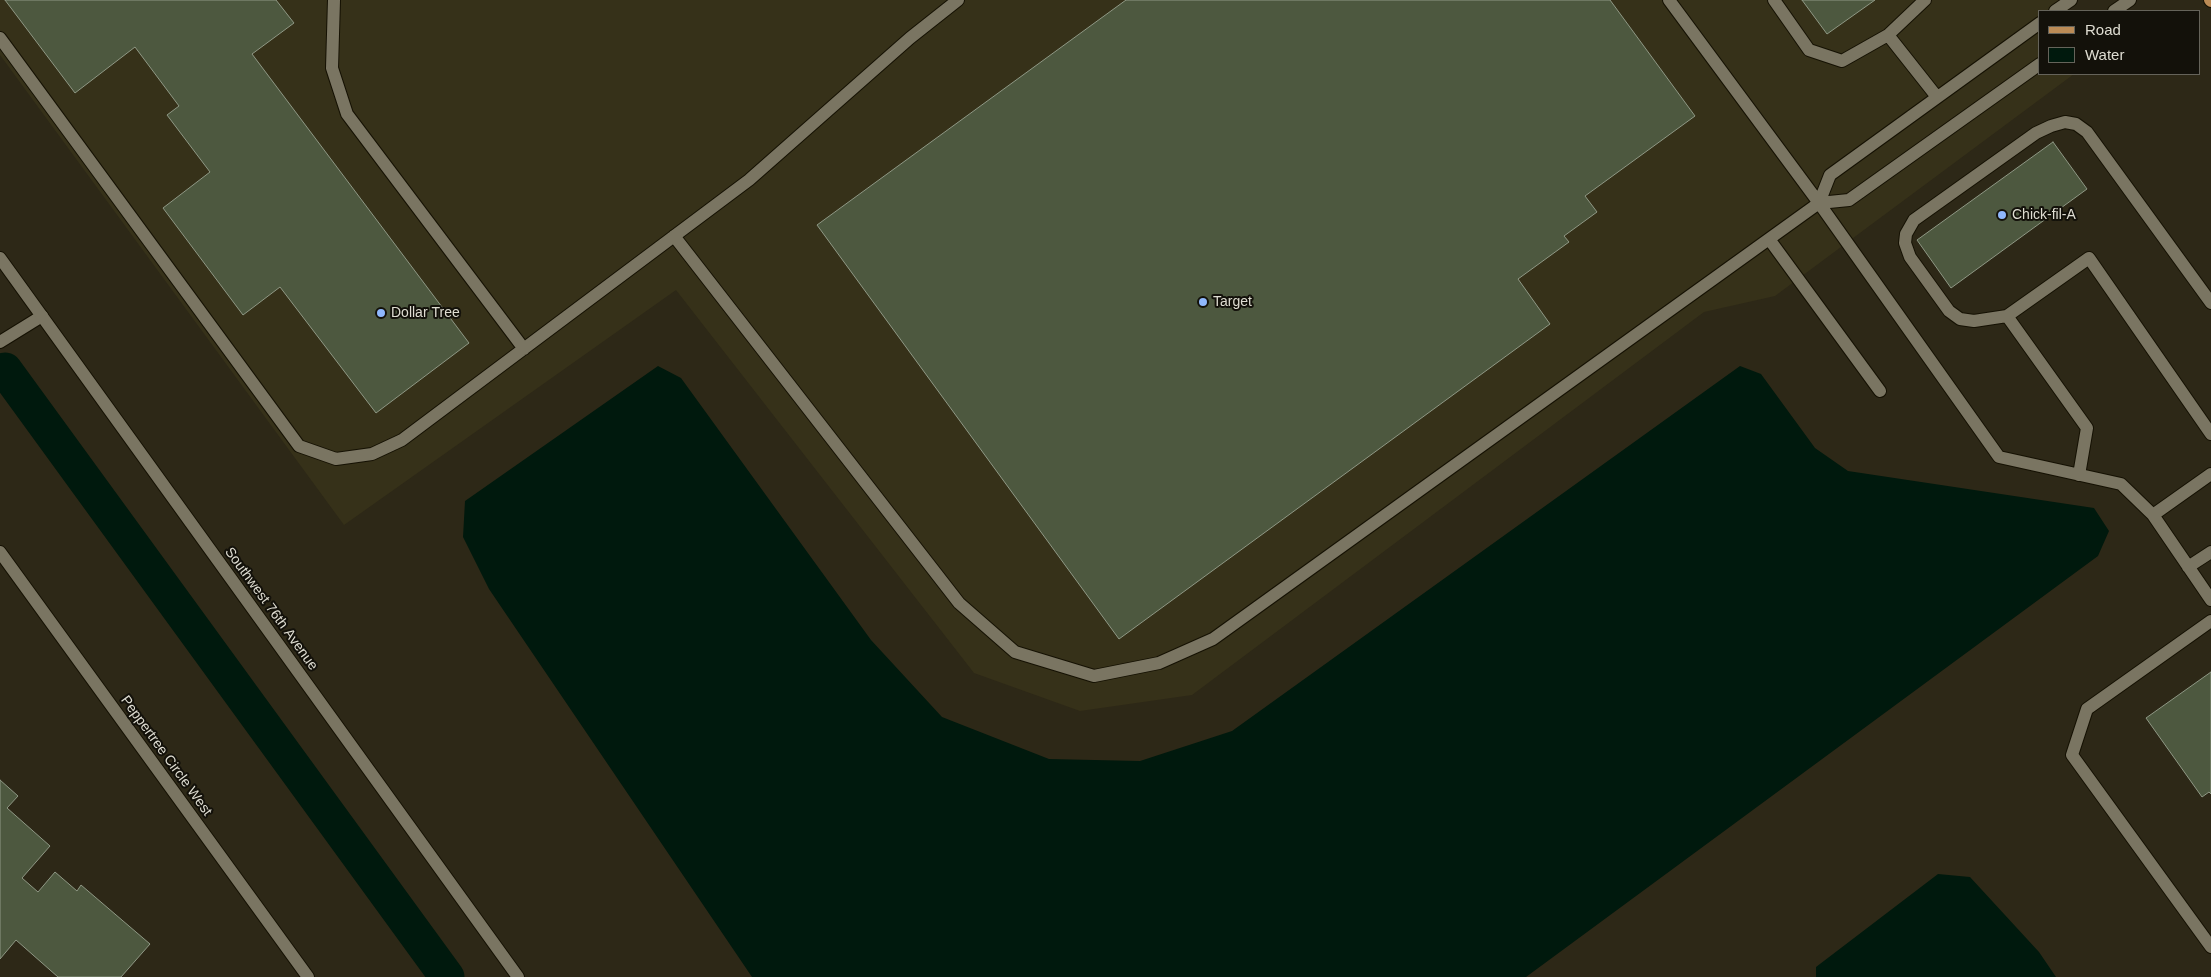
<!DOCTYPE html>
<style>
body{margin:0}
#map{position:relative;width:2211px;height:977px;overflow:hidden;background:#2d2817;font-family:Helvetica,sans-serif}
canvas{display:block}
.legend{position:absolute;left:2038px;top:10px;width:162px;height:65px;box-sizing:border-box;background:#13110a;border:1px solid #65635a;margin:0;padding:6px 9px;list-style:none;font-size:15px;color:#dfddd2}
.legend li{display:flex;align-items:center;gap:10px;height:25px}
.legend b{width:25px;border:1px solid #65635a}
</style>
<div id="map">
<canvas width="2211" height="977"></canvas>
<ul class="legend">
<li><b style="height:6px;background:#bb8b56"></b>Road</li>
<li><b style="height:14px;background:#00190d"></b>Water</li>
</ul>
</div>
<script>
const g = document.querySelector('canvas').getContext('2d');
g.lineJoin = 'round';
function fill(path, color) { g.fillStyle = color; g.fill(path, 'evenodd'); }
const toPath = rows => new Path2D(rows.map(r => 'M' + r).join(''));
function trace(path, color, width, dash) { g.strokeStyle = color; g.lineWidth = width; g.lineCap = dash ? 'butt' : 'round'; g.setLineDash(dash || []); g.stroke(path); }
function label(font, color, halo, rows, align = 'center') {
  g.font = font + ' Helvetica,sans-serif'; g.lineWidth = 4; g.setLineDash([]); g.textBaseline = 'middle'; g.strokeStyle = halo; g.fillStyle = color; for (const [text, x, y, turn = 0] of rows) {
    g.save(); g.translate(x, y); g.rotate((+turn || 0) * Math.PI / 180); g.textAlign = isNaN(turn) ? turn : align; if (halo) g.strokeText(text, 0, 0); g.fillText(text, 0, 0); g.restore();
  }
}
fill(toPath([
 [0,0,2058,0,2066,11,2040,11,2040,74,2074,74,1775,296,1704,312,1192,695,1080,711,974,673,676,290,344,525,0,55]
]), '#363119');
fill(toPath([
 [658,366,681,378,871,640,942,717,1049,759,1140,761,1232,731,1740,366,1761,374,1815,448,1848,471,2094,508,2109,531,2098,556,1526,977,752,977,489,589,463,537,465,501],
 [1938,874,1970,877,2039,952,2056,977,1816,977,1816,967]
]), '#00190d');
trace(toPath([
 [5,370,447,977]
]), '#00190d', 35);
const building = toPath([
 [5,0,276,0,294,23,252,54,469,343,376,413,280,287,243,315,163,208,210,172,167,115,179,106,135,47,75,93,5,0],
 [1126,0,1610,0,1695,116,1585,196,1597,212,1564,236,1569,242,1518,279,1550,324,1119,639,817,225,1126,0],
 [1802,0,1875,0,1827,34,1802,0],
 [2053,142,2087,189,1951,288,1917,240,2053,142],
 [2211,672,2211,794,2209,792,2202,797,2146,718,2211,672],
 [0,780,18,796,7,808,50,846,22,878,38,892,55,872,77,891,81,885,150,944,121,977,58,977,16,940,0,959,0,780]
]);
fill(building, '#4d583f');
trace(building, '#8f9885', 1);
const service = toPath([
 [334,0,332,68,347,114,524,349],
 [1669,0,1819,203,1999,457,2121,484,2153,515,2211,600],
 [1774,0,1809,50,1842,61,1888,35,1925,0],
 [2055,11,2071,0],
 [2114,11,2130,0],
 [1888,35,1937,97],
 [0,38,299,446,336,459,372,454,402,440,749,180,910,38,958,0],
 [1819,203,1830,175,2040,23],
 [674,236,959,603,1015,652,1094,676,1159,663,1213,639,1819,203,1849,200,2040,64],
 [1769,239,1880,391],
 [2007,316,1974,321,1960,319,1949,311,1910,257,1905,243,1906,234,1914,220,2036,133,2051,126,2065,122,2076,124,2087,132,2211,303],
 [0,342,42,316],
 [2079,475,2087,428,2007,316,2089,258,2211,434],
 [2153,515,2211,474],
 [2188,567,2211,552],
 [2211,621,2087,709,2072,755,2211,947]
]);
const minor = toPath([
 [0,552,308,977]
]);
const tertiary = toPath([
 [0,258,518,977]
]);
const primary = toPath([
 [2210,0,2211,1]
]);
trace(service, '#151103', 14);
trace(minor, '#151103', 14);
trace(tertiary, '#151103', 14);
trace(primary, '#151103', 14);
trace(service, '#7a7562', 12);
trace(minor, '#7a7562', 12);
trace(tertiary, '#7a7562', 12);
trace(primary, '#bb8b56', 12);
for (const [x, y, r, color] of [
 [2002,215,5,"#8fb8fd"],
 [1203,302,5,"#8fb8fd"],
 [381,313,5,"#8fb8fd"]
]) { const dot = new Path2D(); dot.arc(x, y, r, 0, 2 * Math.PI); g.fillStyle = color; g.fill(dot); trace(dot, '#13110a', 2); }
label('14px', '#dfddd2', '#13110a', [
 ["Chick-fil-A",2012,215],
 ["Target",1213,302],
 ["Dollar Tree",391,313]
], 'left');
label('14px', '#dfddd2', '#13110a', [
 ["Southwest 76th Avenue",271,609,54],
 ["Peppertree Circle West",166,756,54]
]);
</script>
